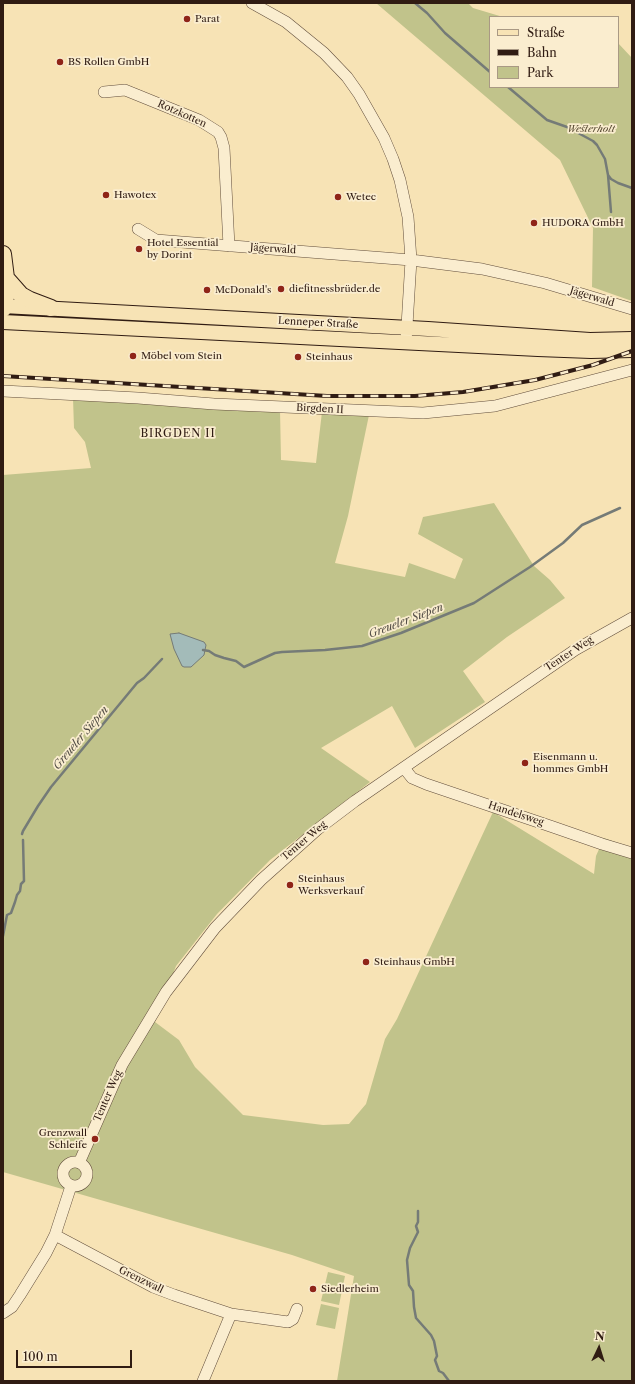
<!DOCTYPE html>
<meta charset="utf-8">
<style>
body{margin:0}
#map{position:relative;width:635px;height:1384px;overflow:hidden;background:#f7e3b5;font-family:"Libre Caslon Text",serif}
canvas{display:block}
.frame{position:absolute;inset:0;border:4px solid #301c13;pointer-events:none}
.legend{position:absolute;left:489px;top:16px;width:130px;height:72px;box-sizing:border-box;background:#faedcf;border:1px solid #a99984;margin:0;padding:5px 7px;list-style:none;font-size:12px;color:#301c13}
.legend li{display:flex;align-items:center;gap:8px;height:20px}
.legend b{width:20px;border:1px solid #a99984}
.north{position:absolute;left:579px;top:1328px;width:40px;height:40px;-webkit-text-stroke:3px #faedcf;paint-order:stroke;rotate:4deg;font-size:11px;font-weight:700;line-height:16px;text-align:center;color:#301c13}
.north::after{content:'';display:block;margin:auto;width:14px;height:18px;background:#301c13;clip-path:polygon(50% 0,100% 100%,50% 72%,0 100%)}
.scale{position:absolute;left:16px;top:1350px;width:116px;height:18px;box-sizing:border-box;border:2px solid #301c13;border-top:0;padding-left:5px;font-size:12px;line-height:14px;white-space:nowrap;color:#301c13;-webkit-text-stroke:3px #faedcf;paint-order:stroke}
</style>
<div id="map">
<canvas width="635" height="1384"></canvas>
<div class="frame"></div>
<ul class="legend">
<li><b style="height:5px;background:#f7e3b5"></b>Straße</li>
<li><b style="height:5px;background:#301c13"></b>Bahn</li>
<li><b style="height:11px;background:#c1c38b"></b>Park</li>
</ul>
<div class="north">N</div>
<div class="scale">100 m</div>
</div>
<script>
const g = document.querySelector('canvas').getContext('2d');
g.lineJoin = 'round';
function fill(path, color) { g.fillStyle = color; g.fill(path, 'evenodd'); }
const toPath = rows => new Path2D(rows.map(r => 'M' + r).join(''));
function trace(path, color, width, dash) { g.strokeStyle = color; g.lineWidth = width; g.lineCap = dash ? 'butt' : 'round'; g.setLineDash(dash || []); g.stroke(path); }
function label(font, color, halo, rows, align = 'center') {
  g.font = font + ' "Libre Caslon Text",serif'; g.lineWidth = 3.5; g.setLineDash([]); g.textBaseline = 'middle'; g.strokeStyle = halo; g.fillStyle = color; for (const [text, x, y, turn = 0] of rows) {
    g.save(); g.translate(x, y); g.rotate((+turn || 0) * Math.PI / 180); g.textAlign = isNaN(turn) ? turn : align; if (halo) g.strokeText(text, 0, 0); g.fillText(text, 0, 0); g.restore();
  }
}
fill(toPath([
 [376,3,468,3,473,8,503,17,490,17,490,87,618,87,618,43,632,58,632,301,592,287,593,228,560,160],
 [73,398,280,410,281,460,316,463,322,412,369,415,348,516,335,563,405,577,409,563,455,579,463,559,418,534,423,517,494,503,534,566,550,580,565,598,507,637,463,671,485,702,415,748,392,706,321,748,370,782,270,860,217,914,176,966,155,1022,179,1040,195,1067,243,1115,323,1125,349,1124,366,1104,385,1039,397,1019,493,812,594,874,596,856,604,838,632,848,632,1381,337,1381,354,1276,292,1255,3,1172,3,475,91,468,85,442,74,428],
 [328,1272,345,1276,339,1305,321,1301],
 [321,1304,339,1308,335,1329,316,1325]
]), '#c1c38b');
const water = toPath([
 [179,633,204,642,206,645,204,655,191,667,184,667,182,666,174,649,170,634,179,633]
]);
fill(water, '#a3bbb9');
trace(water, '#757b77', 1);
trace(toPath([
 [415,3,427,13,445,33,490,72],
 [508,87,547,120,567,127,593,141,597,145,605,159,608,175,611,179,618,183,632,188],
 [608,175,611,212],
 [203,650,209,651,215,655,224,658,236,661,244,667,275,653,282,652,325,650,362,646,401,633,474,603,530,567,563,543,582,525,620,508],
 [22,834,23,831,38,806,51,787,137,683,144,678,162,659],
 [3,936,7,915,11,913,15,902,17,895,20,891,21,884,24,881,23,840],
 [418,1211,418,1222,416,1226,418,1232,410,1248,407,1260,409,1285,413,1291,414,1307,416,1318,431,1335,434,1341,437,1356,435,1360,439,1371,443,1373,449,1381]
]), '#757b77', 2.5);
const minor = toPath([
 [252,3,286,22,324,53,347,77,359,94,384,138,393,159,400,180,408,217,411,260,406,342],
 [104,92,125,90,199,120,218,132,221,137,224,148,229,246],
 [138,229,156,240,411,260,482,269,545,283,632,309],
 [3,391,138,398,214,404,423,413,495,406,632,370],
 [404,768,412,778,426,784,553,827,602,844,632,853],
 '63 1174a12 12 0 1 1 24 0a12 12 0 1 1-24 0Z',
 [79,1163,122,1065,166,992,215,928,261,880,318,829,355,801,575,650,632,618],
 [55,1235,153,1287,174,1295,231,1314,288,1322,293,1319,297,1309],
 [3,1313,12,1307,20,1295,46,1253,55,1235,71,1186],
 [203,1381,231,1314]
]);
const major = toPath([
 [3,306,428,329,590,340,632,339],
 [3,322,538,349,591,351,632,350]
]);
const highway = toPath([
 [3,254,6,278,6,296,3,309],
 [6,278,21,295,30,300,51,308]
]);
trace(minor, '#624e3c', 12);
trace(major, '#301c13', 16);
trace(highway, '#301c13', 18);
trace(minor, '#faedcf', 11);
trace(major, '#f7e3b5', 14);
trace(highway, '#f7e3b5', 16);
const rail = toPath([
 [3,376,327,396,415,396,463,392,535,380,593,365,632,351]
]);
trace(rail, '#301c13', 4);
trace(rail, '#faedcf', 2.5, [8]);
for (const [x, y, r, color] of [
 [187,19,4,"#8f2418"],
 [60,62,4,"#8f2418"],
 [106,195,4,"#8f2418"],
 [338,197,4,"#8f2418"],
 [534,223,4,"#8f2418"],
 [139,249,4,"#8f2418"],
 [281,289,4,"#8f2418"],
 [207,290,4,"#8f2418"],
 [133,356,4,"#8f2418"],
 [298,357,4,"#8f2418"],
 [525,763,4,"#8f2418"],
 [290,885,4,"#8f2418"],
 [366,962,4,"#8f2418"],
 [95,1139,4,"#8f2418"],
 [313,1289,4,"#8f2418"]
]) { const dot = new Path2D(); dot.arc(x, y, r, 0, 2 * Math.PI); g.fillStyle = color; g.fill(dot); trace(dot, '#faedcf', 1.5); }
label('10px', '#301c13', '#faedcf', [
 ["Parat",195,19],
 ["BS Rollen GmbH",68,62],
 ["Hawotex",114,195],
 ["Wetec",346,197],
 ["HUDORA GmbH",542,223],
 ["Hotel Essential",147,243],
 ["by Dorint",147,255],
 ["diefitnessbrüder.de",289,289],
 ["McDonald's",215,290],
 ["Möbel vom Stein",141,356],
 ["Steinhaus",306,357],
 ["Eisenmann u.",533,757],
 ["hommes GmbH",533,769],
 ["Steinhaus",298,879],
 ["Werksverkauf",298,891],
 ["Steinhaus GmbH",374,962],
 ["Grenzwall",87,1133,"right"],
 ["Schleife",87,1145,"right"],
 ["Siedlerheim",321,1289]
], 'left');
label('10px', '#301c13', '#faedcf', [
 ["Rotzkotten",182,114,24],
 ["Jägerwald",273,249,4],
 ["Jägerwald",592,297,17],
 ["Lenneper Straße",318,323,3],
 ["Birgden II",320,409,3],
 ["Tenter Weg",569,654,-33],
 ["Handelsweg",516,814,18],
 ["Tenter Weg",304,841,-40],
 ["Tenter Weg",108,1096,-66],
 ["Grenzwall",141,1280,26]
]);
label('italic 10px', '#5c4e37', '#faedcf', [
 ["Westerholt",591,129]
]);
g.letterSpacing = '1px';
label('11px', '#301c13', '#faedcf', [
 ["BIRGDEN II",178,434]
]);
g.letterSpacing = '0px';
label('italic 11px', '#524c45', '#faedcf', [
 ["Greueler Siepen",406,621,-21],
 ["Greueler Siepen",81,738,-50]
]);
</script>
